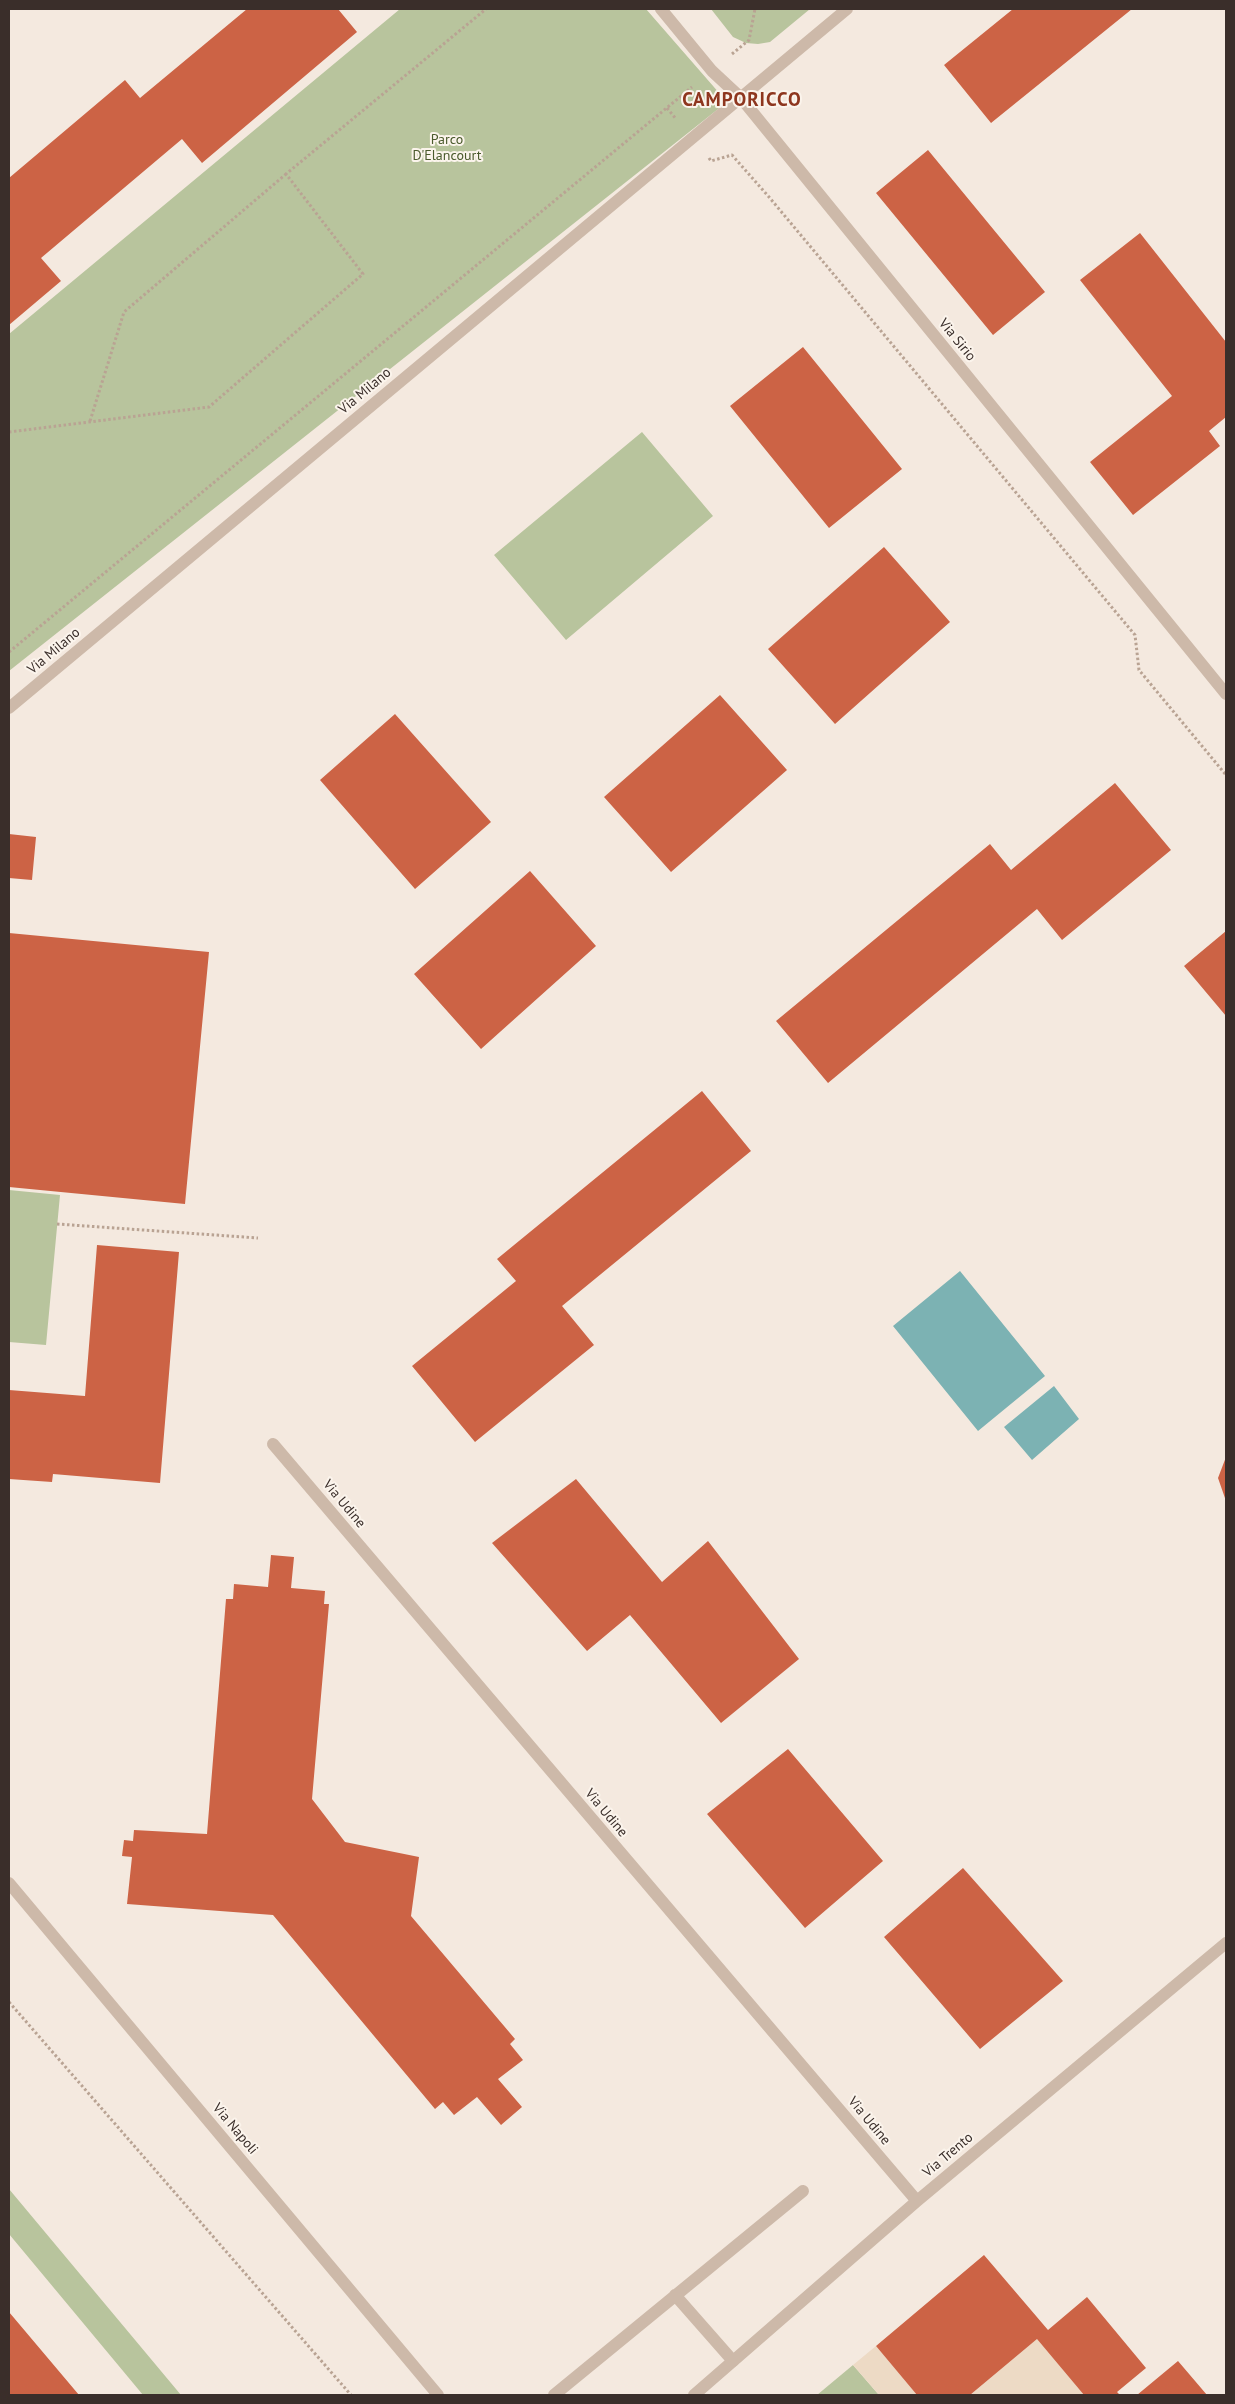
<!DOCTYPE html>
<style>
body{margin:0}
#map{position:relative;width:1235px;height:2404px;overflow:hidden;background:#f4e9df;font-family:"PT Sans",sans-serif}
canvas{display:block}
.frame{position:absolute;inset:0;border:10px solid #3a2e2a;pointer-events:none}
</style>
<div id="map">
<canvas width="1235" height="2404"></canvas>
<div class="frame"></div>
</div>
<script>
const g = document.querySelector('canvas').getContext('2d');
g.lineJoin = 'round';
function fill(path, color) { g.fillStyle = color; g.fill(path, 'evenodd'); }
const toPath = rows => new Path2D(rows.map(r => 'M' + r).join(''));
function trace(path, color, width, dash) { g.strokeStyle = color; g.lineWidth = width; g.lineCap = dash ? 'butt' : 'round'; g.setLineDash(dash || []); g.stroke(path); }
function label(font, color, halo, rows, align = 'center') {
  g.font = font + ' "PT Sans",sans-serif'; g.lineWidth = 4; g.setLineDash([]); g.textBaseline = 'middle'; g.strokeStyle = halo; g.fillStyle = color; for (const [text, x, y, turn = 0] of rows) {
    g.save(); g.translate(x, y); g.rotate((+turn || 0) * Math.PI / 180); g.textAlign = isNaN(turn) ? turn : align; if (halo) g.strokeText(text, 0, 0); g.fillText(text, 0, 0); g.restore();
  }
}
fill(toPath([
 [400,9,646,9,727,102,9,671,9,334],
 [711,9,810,9,770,42,758,44,746,43,733,37],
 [642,432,713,516,566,640,494,555],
 [9,1190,60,1195,46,1345,9,1342],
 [9,2189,181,2395,143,2395,9,2234],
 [853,2365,879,2395,817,2395]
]), '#b8c49d');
fill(toPath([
 [1037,2339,1084,2395,970,2395],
 [876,2346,917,2395,879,2395,853,2365]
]), '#eddac5');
fill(toPath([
 [960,1271,1045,1376,978,1431,893,1326],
 [1054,1386,1079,1419,1032,1460,1004,1427]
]), '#7cb2b3');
fill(toPath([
 [247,9,338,9,357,32,202,163,182,139,41,258,61,281,9,325,9,178,125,80,140,98],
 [1013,9,1132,9,991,123,944,65],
 [928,150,1045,292,993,335,876,193],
 [1140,233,1226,342,1226,417,1209,431,1220,446,1133,515,1090,462,1172,396,1080,280],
 [803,347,902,469,829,528,730,406],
 [884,547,950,622,835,724,768,649],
 [720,695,787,770,671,872,604,797],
 [395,714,491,822,415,889,320,780],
 [1115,783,1171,850,1062,940,1037,909,828,1083,776,1021,990,844,1011,870],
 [9,834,36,837,32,880,9,878],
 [530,871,596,946,481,1049,414,974],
 [1226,931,1226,1016,1184,966],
 [9,933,209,952,185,1204,9,1187],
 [702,1091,751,1151,562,1306,594,1345,475,1442,412,1366,516,1281,497,1259],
 [97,1245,179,1252,160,1483,53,1474,52,1482,9,1479,9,1390,85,1396],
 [1226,1457,1226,1501,1218,1478],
 [576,1479,662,1582,708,1541,799,1659,721,1723,630,1615,587,1651,492,1543],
 [271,1555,294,1557,291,1588,325,1591,324,1604,329,1604,312,1799,345,1842,419,1857,411,1916,515,2039,510,2044,523,2060,498,2079,522,2107,501,2125,477,2097,454,2115,443,2102,435,2109,273,1915,127,1904,132,1857,122,1856,124,1840,133,1841,134,1830,207,1834,226,1599,233,1599,234,1584,268,1587],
 [788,1749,883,1861,805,1928,707,1814],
 [963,1868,1063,1981,980,2049,884,1937],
 [984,2255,1048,2330,1087,2297,1146,2368,1117,2392,1120,2395,1084,2395,1037,2339,970,2395,917,2395,876,2346],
 [9,2312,79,2395,9,2395],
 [1178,2361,1207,2395,1137,2395]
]), '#cc6345');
trace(toPath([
 [732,54,749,40,755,9],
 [667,108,676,119],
 [709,158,711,161,732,155,769,197,1135,635,1139,670,1226,775],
 [90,421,124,312,286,174],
 [9,432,209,407,363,274,286,174,486,9],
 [9,652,692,87],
 [57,1224,258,1238],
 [9,2002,351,2395]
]), '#b9a393', 3, [2.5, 2.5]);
trace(toPath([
 [675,2295,733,2361],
 [554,2395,803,2191]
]), '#cdb9a9', 12);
trace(toPath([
 [661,9,712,71,741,98,1226,694],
 [9,708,847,9],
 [273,1444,917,2201],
 [9,1883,438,2395],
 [694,2395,917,2201,1226,1943]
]), '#cdb9a9', 12);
label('14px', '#4a5a2c', '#fbf4ec', [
 ["Parco",447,140],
 ["D'Elancourt",447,156]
]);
label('14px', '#3a2e2a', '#fbf4ec', [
 ["Via Sirio",957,340,51],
 ["Via Milano",365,391,-40],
 ["Via Milano",54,651,-40],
 ["Via Udine",344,1504,50],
 ["Via Udine",606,1813,50],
 ["Via Udine",869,2121,50],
 ["Via Napoli",235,2129,50],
 ["Via Trento",948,2155,-40]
]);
g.letterSpacing = '1px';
label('bold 19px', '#8e361e', '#fbf4ec', [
 ["CAMPORICCO",742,101]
]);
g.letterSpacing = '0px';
</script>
